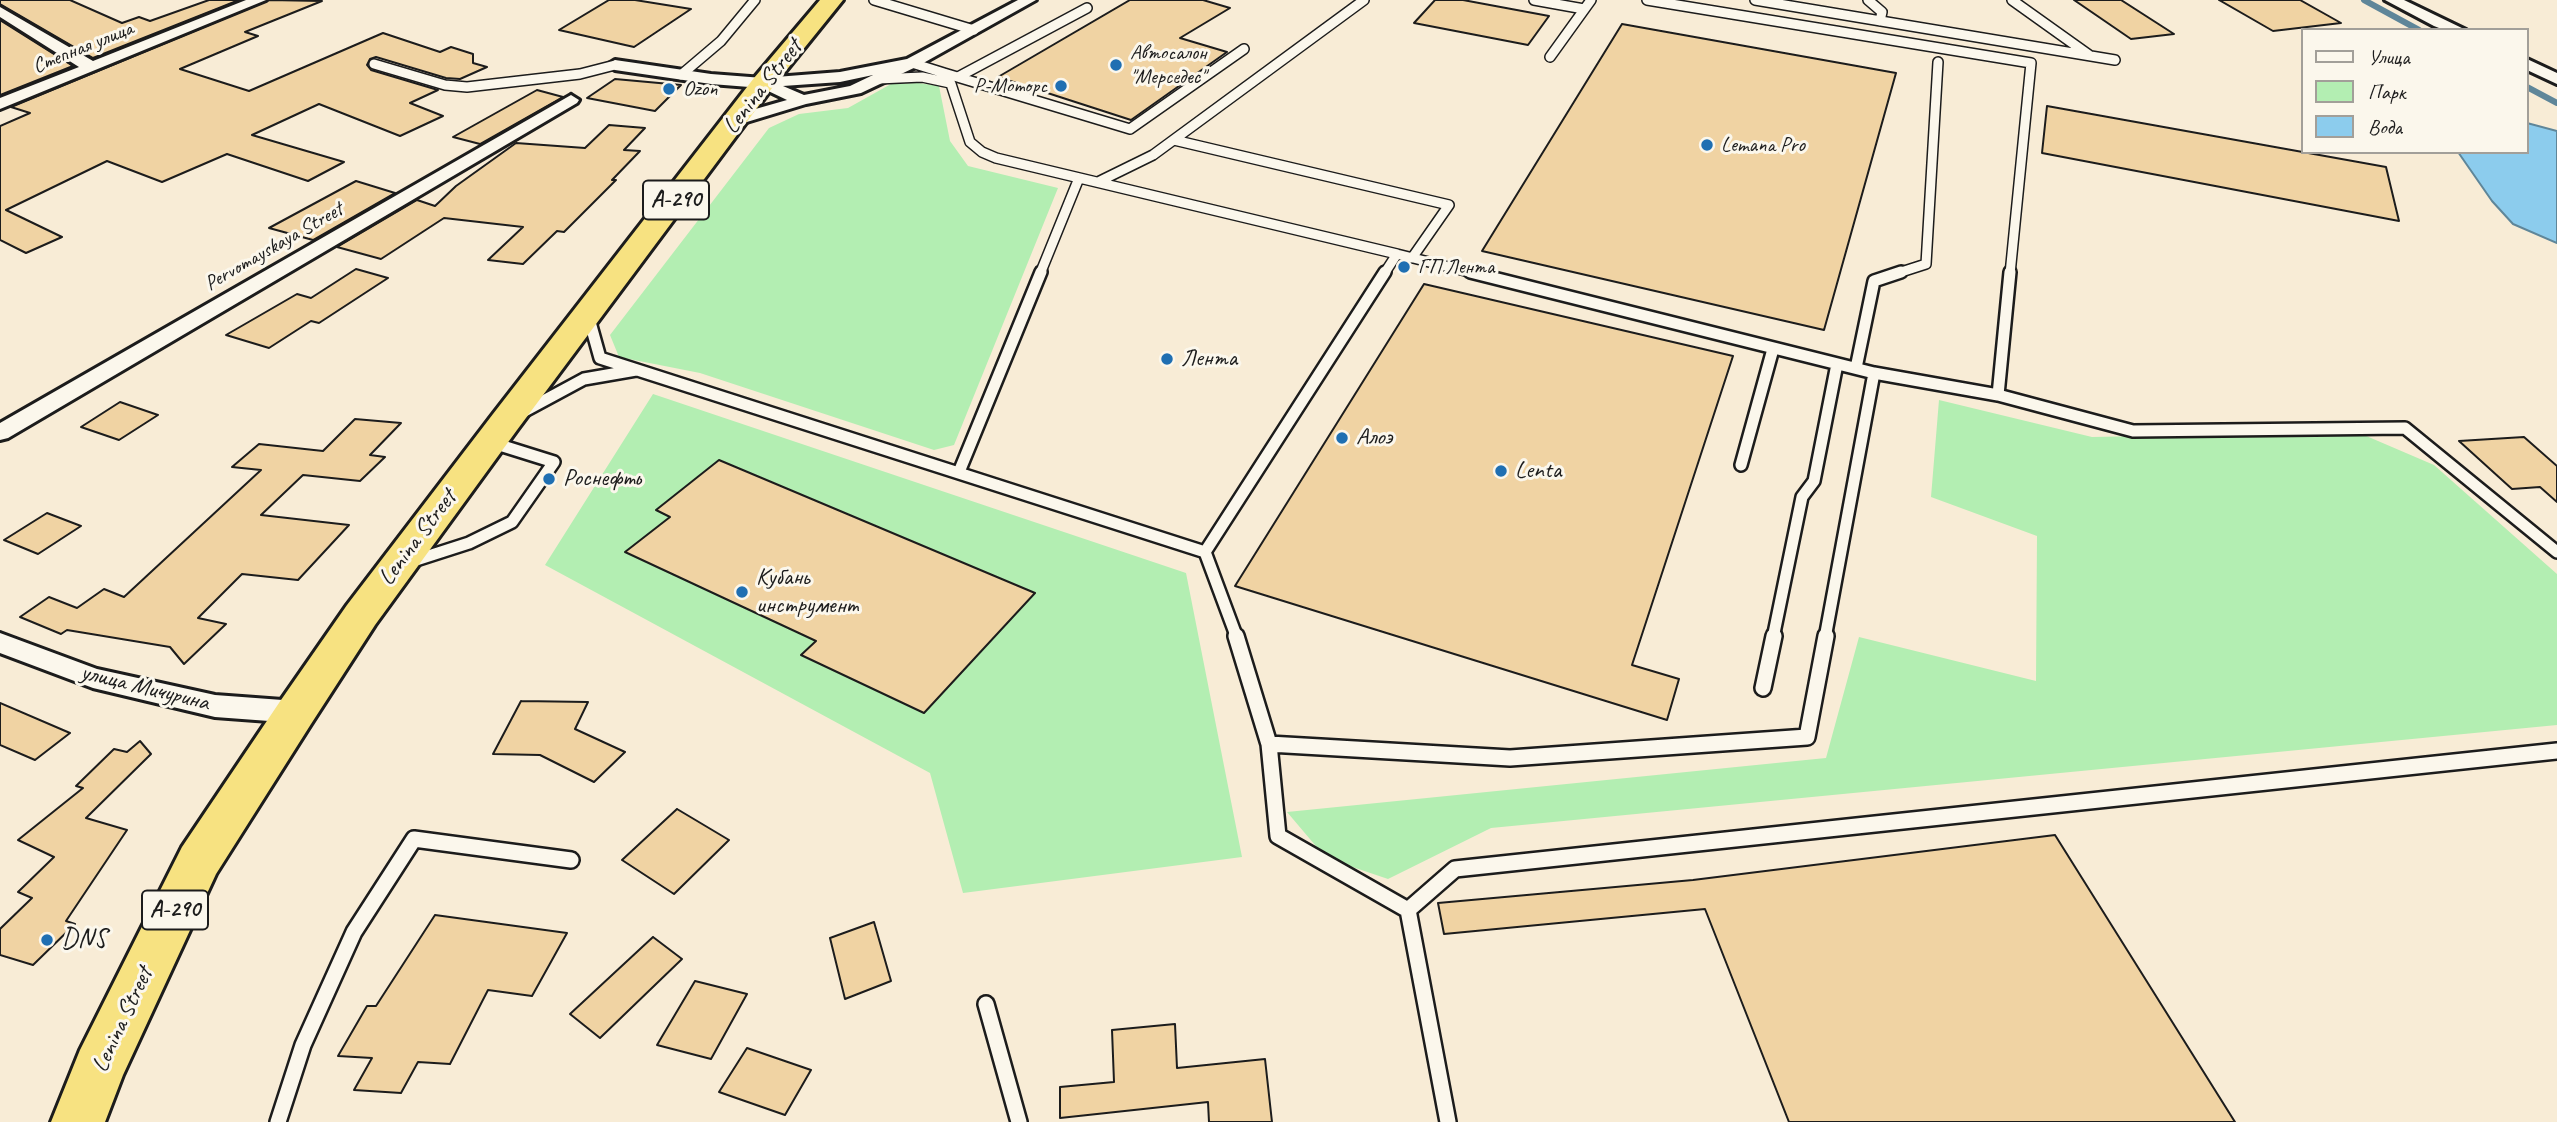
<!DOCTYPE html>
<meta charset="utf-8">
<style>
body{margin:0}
#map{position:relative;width:2557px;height:1122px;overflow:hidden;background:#f8ecd6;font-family:Caveat,sans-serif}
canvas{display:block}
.legend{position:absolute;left:2301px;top:28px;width:228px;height:126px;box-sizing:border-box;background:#fbf7ec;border:2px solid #a29f99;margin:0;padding:9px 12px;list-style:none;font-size:21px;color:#1c1c1c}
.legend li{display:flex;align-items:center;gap:14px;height:35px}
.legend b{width:35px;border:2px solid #a29f99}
</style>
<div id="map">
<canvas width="2557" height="1122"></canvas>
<ul class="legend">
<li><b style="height:9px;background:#fbf7ec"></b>Улица</li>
<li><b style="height:19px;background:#b3eeb2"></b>Парк</li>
<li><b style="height:19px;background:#8ccced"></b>Вода</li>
</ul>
</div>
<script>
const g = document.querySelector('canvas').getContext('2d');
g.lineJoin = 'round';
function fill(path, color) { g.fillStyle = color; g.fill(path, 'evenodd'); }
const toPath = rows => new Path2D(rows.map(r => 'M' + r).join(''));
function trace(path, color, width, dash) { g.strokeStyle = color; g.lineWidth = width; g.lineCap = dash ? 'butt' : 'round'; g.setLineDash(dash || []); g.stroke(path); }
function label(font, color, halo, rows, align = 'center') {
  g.font = font + ' Caveat,sans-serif'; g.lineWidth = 6; g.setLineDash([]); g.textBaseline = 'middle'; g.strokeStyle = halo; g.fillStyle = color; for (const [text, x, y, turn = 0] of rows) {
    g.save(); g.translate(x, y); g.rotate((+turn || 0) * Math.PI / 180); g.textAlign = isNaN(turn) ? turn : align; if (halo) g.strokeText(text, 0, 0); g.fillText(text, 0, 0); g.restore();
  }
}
fill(toPath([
 [918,83,939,86,950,141,968,166,1058,188,954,445,934,450,700,373,619,357,610,335,769,128,799,114,848,108,891,84],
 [653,394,1186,573,1242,857,963,893,930,773,545,565],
 [1939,400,2092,437,2357,432,2434,465,2557,574,2557,725,1491,828,1388,879,1326,858,1287,812,1826,758,1859,637,2036,681,2037,536,1931,497]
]), '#b3eeb2');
const water = toPath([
 [2527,123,2557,131,2557,243,2513,224,2492,201,2458,152,2527,152,2527,123]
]);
fill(water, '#8ccced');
trace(water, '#5f8699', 2);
trace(toPath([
 [2364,0,2419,30],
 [2527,87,2557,103]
]), '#5f8699', 6);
const building = toPath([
 [0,0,70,0,122,23,139,17,150,21,209,0,239,0,93,58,0,4,0,0],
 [269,0,322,1,245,32,258,36,180,69,249,91,383,33,440,52,451,47,473,54,473,63,487,67,460,79,446,78,376,57,370,59,367,65,371,70,438,90,410,103,443,116,400,136,319,104,252,135,344,162,308,181,227,154,162,182,107,161,6,210,62,237,26,253,0,240,0,126,30,113,11,107,269,0],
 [609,0,635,0,691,9,634,47,559,30,609,0],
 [1130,0,1203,0,1230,8,1180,38,1227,52,1131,120,998,77,1130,0],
 [1435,0,1463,0,1549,16,1528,45,1414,23,1435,0],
 [2074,0,2121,0,2174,34,2131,39,2074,0],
 [2219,0,2300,0,2341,23,2273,31,2219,0],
 [0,20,73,66,0,95,0,20],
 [1622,24,1896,73,1824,330,1482,251,1622,24],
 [615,79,681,85,655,111,587,98,615,79],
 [537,90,563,97,480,144,453,137,537,90],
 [2047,106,2386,167,2399,221,2042,153,2047,106],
 [609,125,645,128,624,150,640,151,612,180,616,180,564,232,557,231,523,264,488,260,523,227,444,218,381,259,337,247,417,200,435,206,456,186,516,143,585,148,609,125],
 [356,181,395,193,313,240,269,228,356,181],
 [356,269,388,278,319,323,311,321,269,348,226,335,297,294,311,298,356,269],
 [1424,284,1733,356,1632,665,1679,679,1667,720,1235,586,1424,284],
 [120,402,158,415,119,440,81,427,120,402],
 [355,419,401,423,370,455,385,457,360,481,303,475,261,515,349,525,298,580,242,574,198,618,226,624,184,664,170,647,67,630,61,634,20,617,49,597,77,608,104,589,124,597,261,470,232,467,259,444,323,451,355,419],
 [2524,437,2557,466,2557,502,2540,487,2512,489,2459,441,2524,437],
 [719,460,1035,593,924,713,801,655,816,641,625,552,670,517,656,510,719,460],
 [47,513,81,526,38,554,4,540,47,513],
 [521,701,588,702,575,729,625,752,594,782,540,755,493,754,521,701],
 [0,703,70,733,35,760,0,745,0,703],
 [140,741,151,754,86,818,127,830,66,921,75,924,33,965,0,955,0,929,32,898,18,892,54,857,18,840,83,788,76,786,114,749,127,752,140,741],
 [677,809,729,840,674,894,622,860,677,809],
 [2055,835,2235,1122,1789,1122,1705,909,1444,934,1438,903,1693,880,2055,835],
 [435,915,567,933,532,996,488,990,450,1064,418,1062,401,1093,354,1090,372,1058,338,1056,367,1006,376,1006,435,915],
 [874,922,891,981,845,999,830,938,874,922],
 [653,937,682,959,600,1038,570,1014,653,937],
 [695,981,747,994,711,1059,657,1045,695,981],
 [1175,1024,1177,1068,1265,1059,1272,1122,1209,1122,1208,1102,1060,1118,1060,1087,1114,1082,1112,1030,1175,1024],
 [747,1048,811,1070,785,1115,719,1092,747,1048]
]);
fill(building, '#f0d3a3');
trace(building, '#1c1c1c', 2);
const serviceFar2 = toPath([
 [874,0,974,30],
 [1534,0,1584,9],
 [1647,0,2031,63,2010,274],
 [1755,0,2115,60],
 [1868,0,1882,12,1880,21],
 [2012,0,2089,55],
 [1550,57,1591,0],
 [912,63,944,73,951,84,970,142,982,152,996,158,1397,254,1384,274],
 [374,64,445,85,467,87,580,74,615,65],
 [944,73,1130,129,1244,49],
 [681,75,721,41,755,0],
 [958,77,1087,8],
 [878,79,922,77,950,83],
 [1174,140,1449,205,1412,258],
 [1098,182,1153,155,1364,0],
 [1397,254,1477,274],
 [1040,274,1079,178],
 [1895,274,1926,264,1938,62]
]);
const serviceFar1 = toPath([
 [1470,272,1874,373,1825,638],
 [588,315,600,358,1205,552,1385,272],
 [1856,368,1874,281,1901,272],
 [1874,373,1998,395,2010,272],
 [1998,395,2133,431,2405,428,2557,552],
 [521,413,584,379,636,370],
 [1741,465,1773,349],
 [959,472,1041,272],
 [1205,552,1237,638],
 [410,562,469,543,512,522,554,462,490,442],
 [1773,638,1802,497,1814,481,1837,364]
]);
const service = toPath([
 [1236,636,1269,744,1510,758,1807,737,1826,636],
 [1763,688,1774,636],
 [1269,744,1278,836,1408,910,1448,1122],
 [1408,910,1455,869,2557,751],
 [986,1004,1019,1122],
 [278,1122,303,1045,354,932,414,839,571,860]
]);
const minor = toPath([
 [246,0,266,0,0,109,0,98,79,67,0,17,0,7,93,61,246,0],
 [1018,0,1036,0,918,66,861,93,806,104,737,125,731,124,729,120,731,116,787,100,762,88,711,84,615,70,607,65,615,60,711,74,763,78,840,72,907,59,1018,0],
 [873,75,850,86,804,95,783,86,840,82,873,75],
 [2385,0,2404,0,2466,30,2444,30,2434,26,2385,0],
 [2527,59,2557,73,2557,84,2527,70,2527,59],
 [571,95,579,100,577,103,8,438,0,440,0,423,571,95],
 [0,633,97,669,215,695,296,701,306,704,310,712,306,720,296,723,215,717,93,688,0,653,0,633]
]);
const trunk = toPath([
 [820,0,843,0,772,88,517,430,375,625,311,724,216,874,123,1075,105,1122,51,1122,80,1050,182,847,281,700,347,605,493,414,754,78,820,0]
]);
trace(serviceFar2, '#1c1c1c', 12);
trace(serviceFar1, '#1c1c1c', 16);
trace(service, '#1c1c1c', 20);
trace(minor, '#1c1c1c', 6);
trace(trunk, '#1c1c1c', 6);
trace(serviceFar2, '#fbf7ec', 9);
trace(serviceFar1, '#fbf7ec', 11);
trace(service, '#fbf7ec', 15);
fill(minor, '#fbf7ec');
fill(trunk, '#f7e281');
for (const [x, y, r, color] of [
 [1116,65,7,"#1f6fb2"],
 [1061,86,7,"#1f6fb2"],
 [669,89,7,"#1f6fb2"],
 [1707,145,7,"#1f6fb2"],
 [1404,267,7,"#1f6fb2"],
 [1167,359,7,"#1f6fb2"],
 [1342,438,7,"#1f6fb2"],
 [1501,471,7,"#1f6fb2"],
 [549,479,7,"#1f6fb2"],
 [742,592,7,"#1f6fb2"],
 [47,940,7,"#1f6fb2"]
]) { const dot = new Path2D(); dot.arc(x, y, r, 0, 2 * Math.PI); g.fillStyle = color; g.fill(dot); trace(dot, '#fbf7ec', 2.5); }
label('21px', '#1c1c1c', '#fbf7ec', [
 ["Степная улица",83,48,-22],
 ["Pervomayskaya Street",274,247,-30]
]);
label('21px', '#1c1c1c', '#fbf7ec', [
 ["Автосалон",1130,53],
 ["\"Мерседес\"",1130,77],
 ["Р-Моторс",1047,86,"right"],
 ["Ozon",683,89],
 ["Lemana Pro",1721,145],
 ["ГП Лента",1418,267]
], 'left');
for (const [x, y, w] of [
 [676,200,66],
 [175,910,66]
]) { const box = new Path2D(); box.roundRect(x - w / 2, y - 19.5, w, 39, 5); g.fillStyle = '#fbf7ec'; g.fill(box); trace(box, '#1c1c1c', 2); }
label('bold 23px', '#1c1c1c', null, [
 ["А-290",676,200],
 ["А-290",175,910]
]);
label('24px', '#1c1c1c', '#fbf7ec', [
 ["Lenina Street",763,87,-52],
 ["Lenina Street",418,538,-53],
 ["улица Мичурина",145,688,14],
 ["Lenina Street",123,1020,-65]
]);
label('24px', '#1c1c1c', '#fbf7ec', [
 ["Лента",1181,359],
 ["Алоэ",1356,438],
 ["Lenta",1515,471],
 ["Роснефть",563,479],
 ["Кубань",756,578],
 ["инструмент",756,606]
], 'left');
label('28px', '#1c1c1c', '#fbf7ec', [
 ["DNS",61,940]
], 'left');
</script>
